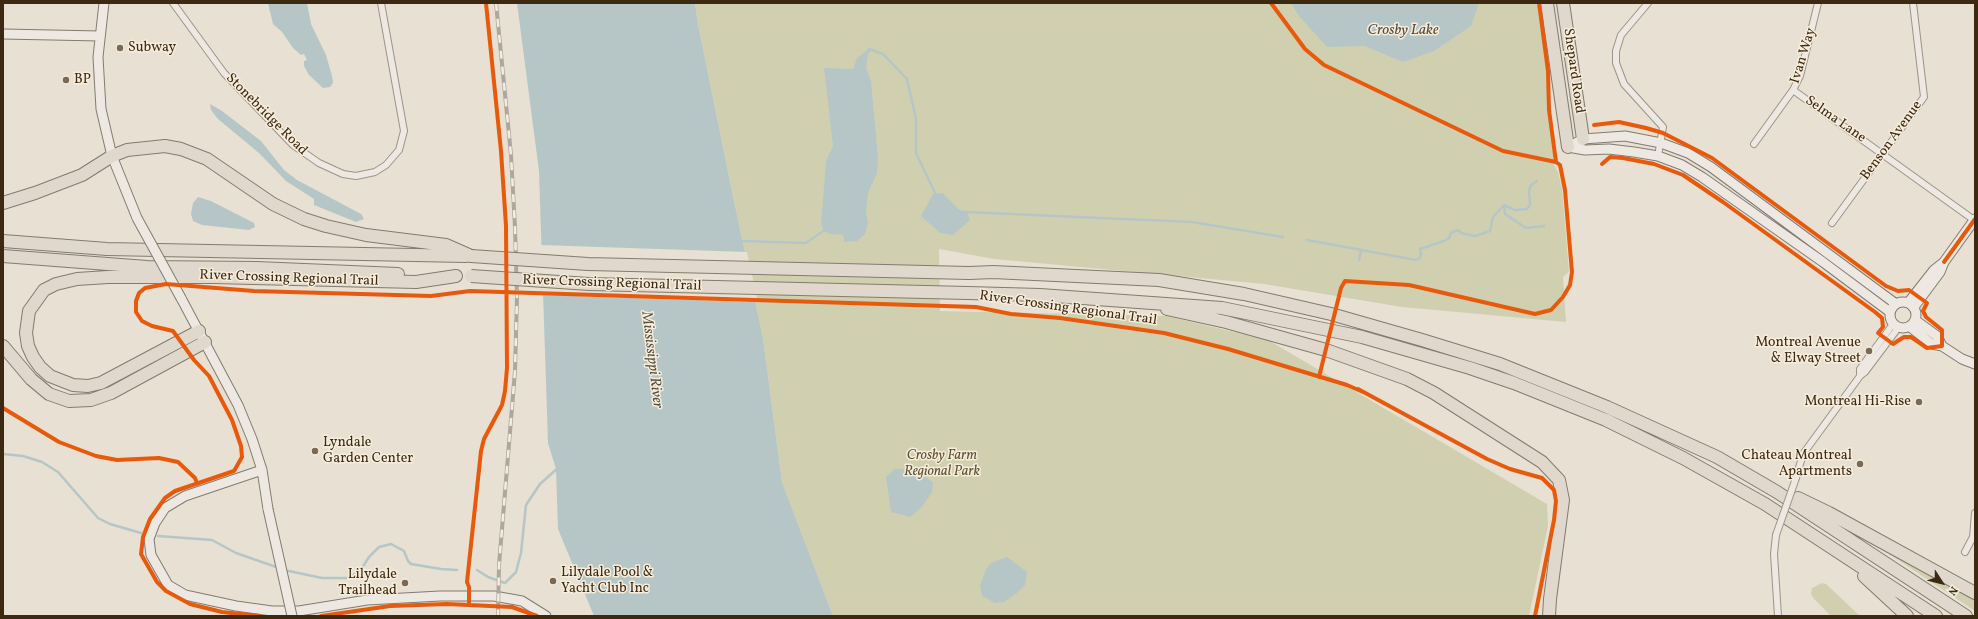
<!DOCTYPE html>
<style>
body{margin:0}
#map{position:relative;width:1978px;height:619px;overflow:hidden;background:#e8e0d2;font-family:Vollkorn,serif}
canvas{display:block}
.frame{position:absolute;inset:0;border:4px solid #3d2912;pointer-events:none}
.north{position:absolute;left:1922px;top:563px;width:40px;height:40px;-webkit-text-stroke:3px #f6eddc;paint-order:stroke;rotate:126deg;font-size:11px;font-weight:700;line-height:16px;text-align:center;color:#3d2912}
.north::after{content:'';display:block;margin:auto;width:14px;height:18px;background:#3d2912;clip-path:polygon(50% 0,100% 100%,50% 72%,0 100%)}
</style>
<div id="map">
<canvas width="1978" height="619"></canvas>
<div class="frame"></div>
<div class="north">N</div>
</div>
<script>
const g = document.querySelector('canvas').getContext('2d');
g.lineJoin = 'round';
function fill(path, color) { g.fillStyle = color; g.fill(path, 'evenodd'); }
const toPath = rows => new Path2D(rows.map(r => 'M' + r).join(''));
function trace(path, color, width, dash) { g.strokeStyle = color; g.lineWidth = width; g.lineCap = dash ? 'butt' : 'round'; g.setLineDash(dash || []); g.stroke(path); }
function label(font, color, halo, rows, align = 'center') {
  g.font = font + ' Vollkorn,serif'; g.lineWidth = 3; g.setLineDash([]); g.textBaseline = 'middle'; g.strokeStyle = halo; g.fillStyle = color; for (const [text, x, y, turn = 0] of rows) {
    g.save(); g.translate(x, y); g.rotate((+turn || 0) * Math.PI / 180); g.textAlign = isNaN(turn) ? turn : align; if (halo) g.strokeText(text, 0, 0); g.fillText(text, 0, 0); g.restore();
  }
}
fill(toPath([
 [695,3,1541,3,1554,165,1558,172,1562,188,1569,272,1563,277,1566,322,1402,307,1264,284,994,259,939,249,940,311,1166,316,1268,340,1547,504,1548,526,1529,616,833,616,782,482,763,338,732,191,698,24],
 [1871,542,1975,597,1975,611],
 [1822,583,1826,584,1859,615,1831,616,1814,599,1811,594,1812,588]
]), '#d0d0b0');
fill(toPath([
 [268,3,307,3,311,24,326,55,332,76,333,83,330,87,323,88,309,75,304,66,304,61,307,60,304,54,301,55,293,48,282,32,273,24],
 [517,3,695,3,698,24,732,191,763,338,782,482,833,616,594,616,558,529,556,469,548,443,539,171],
 [1291,3,1479,3,1471,26,1434,51,1403,62,1365,46,1327,47,1299,16],
 [869,49,866,68,871,81,878,158,877,173,868,193,866,212,868,223,865,234,857,241,844,242,843,235,830,234,824,231,821,224,826,161,833,146,824,68,853,69,857,58],
 [210,104,222,111,261,141,284,170,297,180,361,214,364,219,356,222,314,205,314,199,286,181,259,153,218,119,211,110],
 [943,193,958,209,967,212,970,220,953,235,940,233,921,216,933,194],
 [198,197,211,201,254,223,255,227,249,230,202,225,193,221,191,214,193,203],
 [894,469,912,469,933,482,932,492,922,507,910,517,891,512,886,477],
 [1007,557,1027,572,1025,585,1017,593,1004,602,995,603,982,596,980,585,986,569,991,563]
]), '#b6c6c6');
fill(toPath([
 [540,245,747,252,758,302,541,295]
]), '#e8e0d2');
trace(toPath([
 [869,51,869,49,883,54,907,79,916,119,916,153,936,195],
 [1504,205,1505,214,1526,228,1544,226],
 [965,212,1192,222,1283,237],
 [1307,240,1416,260,1420,258,1421,253,1420,249,1444,241,1449,238,1451,233,1458,230,1461,233,1475,236,1490,231,1493,217,1504,205,1515,210,1527,209,1530,205,1529,191,1531,185,1537,181],
 [742,241,806,243,826,229],
 [1359,260,1361,250],
 [3,454,23,456,42,462,58,472,98,518,110,524,141,533],
 [158,536,212,540,236,553,279,568],
 [284,570,322,578,347,578,360,571,369,557,379,547,391,544,404,551,408,561,411,564,441,569,457,570],
 [477,570,488,577,505,583,516,572,521,553,526,505,540,484,559,467]
]), '#b6c6c6', 2.5);
const street = toPath([
 [173,3,224,73,293,145,319,163,343,174,356,176,375,172,386,165,399,150,404,131,381,3],
 [1648,3,1621,35,1616,51,1616,63,1624,84,1663,127,1658,156],
 [1793,90,1974,220],
 [1754,144,1793,90,1800,76,1818,3],
 [1832,223,1924,97,1913,3],
 [1860,376,1860,369,1893,324],
 [1796,478,1803,454,1860,376,1865,372,1898,328],
 [1776,535,1774,554,1778,616],
 [1965,552,1973,537,1975,513]
]);
const secondary = toPath([
 [104,3,98,57,101,109,112,156,137,218],
 [3,34,100,36],
 [1568,147,1583,139,1625,136,1661,143,1688,153,1711,167,1896,304],
 [1568,147,1585,150,1609,149,1634,152,1658,156,1682,165,1702,177,1823,262,1890,312],
 [181,298,238,405,252,439,262,470,268,509],
 '1890 315a13 13 0 1 1 26 0a13 13 0 1 1-26 0Z',
 [1908,303,1934,270,1944,262],
 [1914,307,1940,272,1944,262,1975,219],
 [1915,320,1937,336,1942,346],
 [1910,327,1932,344,1942,346,1962,359,1975,364],
 [262,470,185,496,165,508,155,523,149,539,151,555,168,585,185,595,236,606,272,611,299,611,367,600,440,596,494,596,522,601,546,616]
]);
const highway = toPath([
 [1547,3,1568,147],
 [1563,3,1583,139],
 [3,203,35,193,82,175,112,156,127,150,165,146,181,149,207,159,273,204,304,219,326,226,366,235,446,245,471,256],
 [3,241,107,249,466,256],
 [3,256,147,267,257,268,398,274],
 [969,273,993,272,1159,280,1244,294,1331,314,1422,340,1500,364,1607,407,1717,457,1777,492,1966,616],
 [968,293,1040,295,1222,308,1362,337,1470,368,1514,383,1606,420,1683,458,1765,504,1936,616],
 [1167,309,1226,322,1326,350,1407,379,1434,393,1542,462,1559,480,1563,500,1550,599,1549,616],
 [199,331,101,383,88,386,73,385,50,376,40,367,33,357,28,346,26,333,29,311,44,290,56,284,77,279,108,277,213,277,416,282,456,276],
 [3,346,31,379,49,394,69,401,91,400,111,393,205,342],
 [1798,498,1829,513,1975,593],
 [1864,576,1907,616]
]);
trace(street, '#9b9489', 8);
trace(secondary, '#827b70', 11);
trace(highway, '#827b70', 14);
trace(street, '#ede8e1', 6);
trace(secondary, '#ede8e1', 9);
trace(highway, '#e0d8cc', 12);
const rail = toPath([
 [496,3,511,155,515,227,517,297,515,371,499,565,498,616]
]);
trace(rail, '#aca79f', 4);
trace(rail, '#f6eddc', 2.5, [8]);
const streetBridge = toPath([
 [1776,535,1796,478]
]);
const secondaryBridge = toPath([
 [137,218,181,298],
 [268,509,292,616]
]);
const highwayBridge = toPath([
 [471,256,588,264,969,273],
 [471,276,589,284,968,293]
]);
trace(streetBridge, '#9b9489', 8, []);
trace(secondaryBridge, '#827b70', 11, []);
trace(highwayBridge, '#827b70', 14, []);
trace(streetBridge, '#ede8e1', 6);
trace(secondaryBridge, '#ede8e1', 9);
trace(highwayBridge, '#e0d8cc', 12);
trace(toPath([
 [1271,3,1305,49,1324,65,1503,151,1556,162],
 [1594,125,1619,122,1646,128,1663,133,1712,158,1886,286,1898,291,1909,290,1927,303,1923,311,1926,317,1942,330,1942,346],
 [1602,164,1610,157,1623,158,1654,164,1683,175,1723,202,1875,312,1882,318,1883,327,1878,333,1893,344,1904,337,1911,337,1927,348,1942,346],
 [1944,262,1975,219],
 [1319,377,1341,288,1345,281,1409,285,1535,314,1551,310,1563,297,1570,285,1572,272,1565,190,1560,165,1556,162,1549,110,1548,71,1539,3],
 [1358,389,1487,459,1510,469,1542,478,1554,490,1556,501,1554,520,1535,616],
 [3,408,59,442,96,456,117,460,159,458,178,462,195,478,197,483],
 [469,605,469,587,467,582,481,451,484,439,502,405,505,391,507,368,506,226,501,151,486,3],
 [260,616,222,612,190,604,166,591,157,582,141,554,143,537,150,519,165,498,175,491,234,471,242,457,241,446,232,420,209,376,194,360,173,331,152,326,142,321,136,312,136,301,139,293,145,288,166,284,254,291,431,296,470,291,976,307,1011,314,1060,318,1164,333,1228,349,1347,385,1363,392],
 [321,616,390,606,447,604,512,607,537,616]
]), '#e8590c', 4);
for (const [x, y, r, color] of [
 [120,48,4,"#796955"],
 [66,80,4,"#796955"],
 [1869,351,4,"#796955"],
 [1919,402,4,"#796955"],
 [315,451,4,"#796955"],
 [1860,464,4,"#796955"],
 [553,581,4,"#796955"],
 [405,583,4,"#796955"]
]) { const dot = new Path2D(); dot.arc(x, y, r, 0, 2 * Math.PI); g.fillStyle = color; g.fill(dot); trace(dot, '#f6eddc', 1.5); }
label('14px', '#3d2912', '#f6eddc', [
 ["Subway",128,48],
 ["BP",74,80],
 ["Montreal Avenue",1861,343,"right"],
 ["& Elway Street",1861,359,"right"],
 ["Montreal Hi-Rise",1911,402,"right"],
 ["Lyndale",323,443],
 ["Garden Center",323,459],
 ["Chateau Montreal",1852,456,"right"],
 ["Apartments",1852,472,"right"],
 ["Lilydale Pool &",561,573],
 ["Yacht Club Inc",561,589],
 ["Lilydale",397,575,"right"],
 ["Trailhead",397,591,"right"]
], 'left');
label('14px', '#3d2912', '#f6eddc', [
 ["Ivan Way",1804,56,-73],
 ["Shepard Road",1573,71,82],
 ["Stonebridge Road",266,115,45],
 ["Selma Lane",1835,120,35],
 ["Benson Avenue",1892,141,-54],
 ["River Crossing Regional Trail",289,279,2],
 ["River Crossing Regional Trail",612,284,2],
 ["River Crossing Regional Trail",1068,309,8]
]);
label('italic 14px', '#5d5032', '#f6eddc', [
 ["Crosby Farm",942,456],
 ["Regional Park",942,472]
]);
label('italic 15px', '#564e3e', '#f6eddc', [
 ["Crosby Lake",1403,31],
 ["Mississippi River",651,360,83]
]);
</script>
